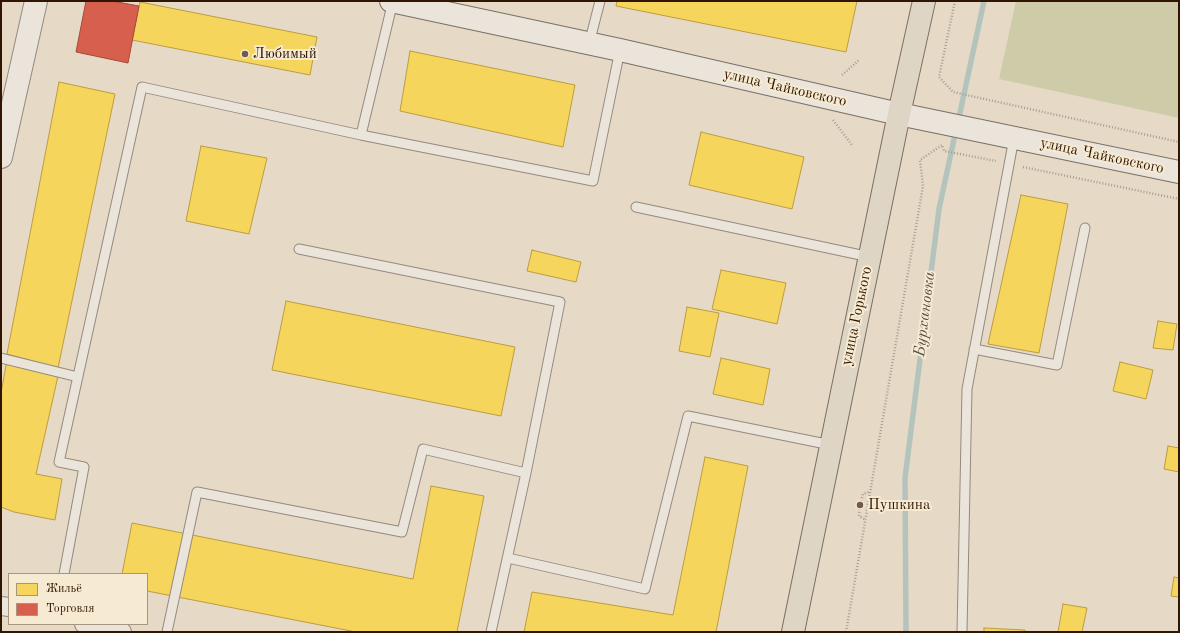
<!DOCTYPE html>
<meta charset="utf-8">
<style>
body{margin:0}
#map{position:relative;width:1180px;height:633px;overflow:hidden;background:#e6dac7;font-family:"Old Standard TT",serif}
canvas{display:block}
.frame{position:absolute;inset:0;border:2px solid #301602;pointer-events:none}
.legend{position:absolute;left:8px;top:573px;width:140px;height:52px;box-sizing:border-box;background:#f7ead2;border:1px solid #a7957f;margin:0;padding:5px 7px;list-style:none;font-size:12px;color:#301602}
.legend li{display:flex;align-items:center;gap:8px;height:20px}
.legend b{width:20px;border:1px solid #a7957f}
</style>
<div id="map">
<canvas width="1180" height="633"></canvas>
<div class="frame"></div>
<ul class="legend">
<li><b style="height:11px;background:#f6d55c"></b>Жильё</li>
<li><b style="height:11px;background:#d6604d"></b>Торговля</li>
</ul>
</div>
<script>
const g = document.querySelector('canvas').getContext('2d');
g.lineJoin = 'round';
function fill(path, color) { g.fillStyle = color; g.fill(path, 'evenodd'); }
const toPath = rows => new Path2D(rows.map(r => 'M' + r).join(''));
function trace(path, color, width, dash) { g.strokeStyle = color; g.lineWidth = width; g.lineCap = dash ? 'butt' : 'round'; g.setLineDash(dash || []); g.stroke(path); }
function label(font, color, halo, rows, align = 'center') {
  g.font = font + ' "Old Standard TT",serif'; g.lineWidth = 4; g.setLineDash([]); g.textBaseline = 'middle'; g.strokeStyle = halo; g.fillStyle = color; for (const [text, x, y, turn = 0] of rows) {
    g.save(); g.translate(x, y); g.rotate((+turn || 0) * Math.PI / 180); g.textAlign = isNaN(turn) ? turn : align; if (halo) g.strokeText(text, 0, 0); g.fillText(text, 0, 0); g.restore();
  }
}
fill(toPath([
 [1016,1,1179,1,1179,118,999,79]
]), '#cecca8');
const homes = toPath([
 [617,1,857,1,846,52,616,6,617,1],
 [140,2,317,37,310,75,132,40,140,2],
 [410,51,575,85,563,147,400,111,410,51],
 [59,82,115,94,58,368,7,354,59,82],
 [701,132,804,157,792,209,689,185,701,132],
 [201,146,267,158,249,234,186,221,201,146],
 [1021,195,1068,204,1039,353,988,344,1021,195],
 [532,250,581,262,576,282,527,271,532,250],
 [721,270,786,283,777,324,712,309,721,270],
 [286,301,515,347,501,416,272,370,286,301],
 [687,307,719,313,710,357,679,351,687,307],
 [1158,321,1177,324,1173,350,1153,348,1158,321],
 [721,358,770,369,763,405,713,394,721,358],
 [7,360,58,376,36,474,62,479,55,520,14,512,1,507,1,393,7,360],
 [1120,362,1153,370,1146,399,1113,391,1120,362],
 [1168,446,1179,448,1179,472,1164,469,1168,446],
 [705,457,748,466,716,632,524,632,532,592,673,615,705,457],
 [431,486,484,496,457,632,356,632,147,591,147,574,122,574,132,523,413,579,431,486],
 [1174,577,1179,578,1179,597,1171,596,1174,577],
 [1063,604,1087,608,1082,632,1058,632,1063,604],
 [984,628,1025,630,1025,632,984,632,984,628]
]);
fill(homes, '#f6d55c');
trace(homes, '#bb9c41', 1);
const shops = toPath([
 [86,1,112,1,139,6,128,63,76,52,86,1]
]);
fill(shops, '#d6604d');
trace(shops, '#a44a36', 1);
trace(toPath([
 [958,122,984,1],
 [906,632,905,478,939,209,956,130]
]), '#b4c4bd', 5.5);
const service = toPath([
 [589,44,600,1],
 [361,135,593,181,620,50],
 [636,207,870,257],
 [299,249,560,302,526,473,491,632],
 [974,349,1057,365,1085,228],
 [1,358,78,377],
 [508,558,645,589,688,416,831,445],
 [64,574,84,467,59,462,142,87,361,135,393,1],
 [167,632,197,492,402,532,423,449,526,473],
 [962,632,967,389,1014,138]
]);
const minor = toPath([
 [1,606,9,607],
 [84,624,122,632]
]);
const tertiary = toPath([
 [1,157,36,1]
]);
const secondary = toPath([
 [391,1,620,50,899,114,1179,172]
]);
const primary = toPath([
 [793,632,899,114,924,1]
]);
trace(service, '#948a7d', 11);
trace(minor, '#948a7d', 20);
trace(tertiary, '#948a7d', 24);
trace(secondary, '#7a6f63', 24);
trace(primary, '#7a6f63', 24);
trace(toPath([
 [955,1,939,77,953,92,1179,142],
 [842,75,859,60],
 [833,120,852,145],
 [1023,167,1179,199],
 [864,519,859,516,860,505,863,494,869,492],
 [846,632,923,186,920,160,942,145,944,151,996,161]
]), '#a59e95', 2.5, [1, 2]);
trace(service, '#eae4db', 9);
trace(minor, '#eae4db', 18);
trace(tertiary, '#eae4db', 22);
trace(secondary, '#eae4db', 22);
trace(primary, '#ded5c5', 22);
for (const [x, y, r, color] of [
 [245,54,4,"#705b47"],
 [860,505,4,"#705b47"]
]) { const dot = new Path2D(); dot.arc(x, y, r, 0, 2 * Math.PI); g.fillStyle = color; g.fill(dot); trace(dot, '#f7ead2', 1.5); }
label('15px', '#301602', '#f7ead2', [
 ["Любимый",253,54],
 ["Пушкина",868,505]
], 'left');
label('15px', '#301602', '#f7ead2', [
 ["улица Чайковского",785,88,13],
 ["улица Чайковского",1102,156,12],
 ["улица Горького",857,316,-78]
]);
label('italic 16px', '#564f42', '#f7ead2', [
 ["Бурхановка",925,314,-83]
]);
</script>
